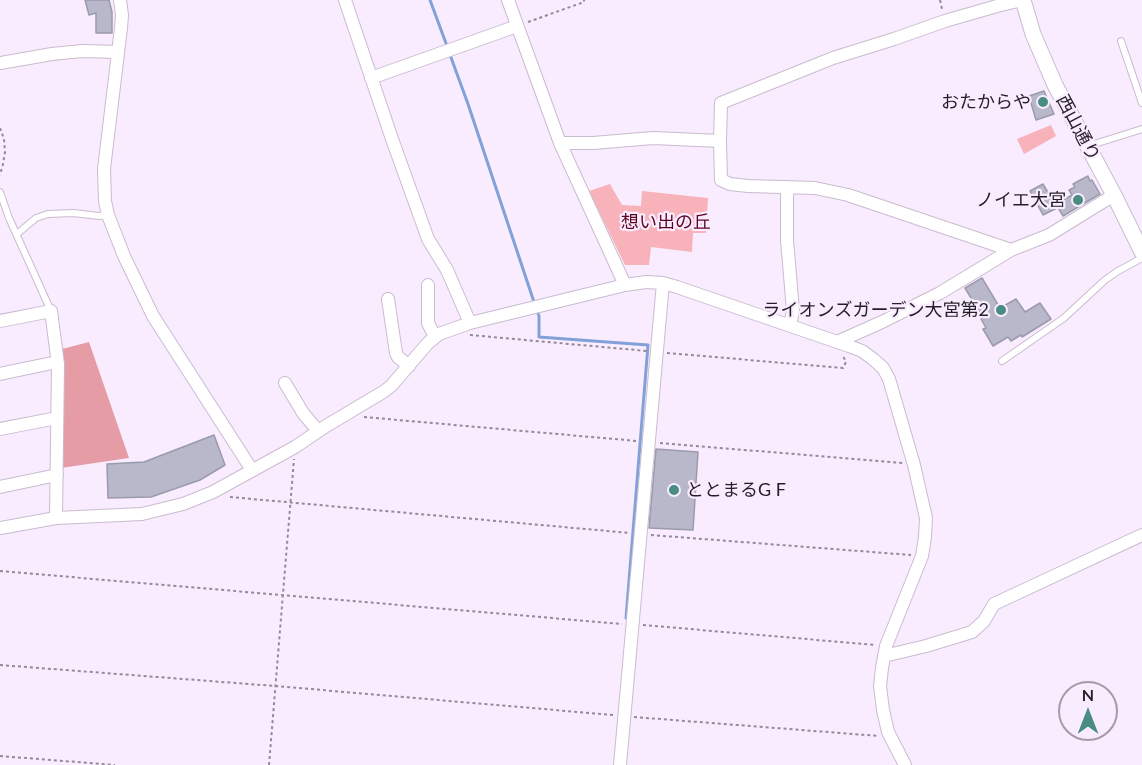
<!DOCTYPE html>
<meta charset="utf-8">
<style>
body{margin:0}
#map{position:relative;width:1142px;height:765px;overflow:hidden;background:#f9ecfe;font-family:Lato,sans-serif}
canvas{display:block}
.north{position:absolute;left:1058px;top:681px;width:60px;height:60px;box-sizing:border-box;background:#f9ecfe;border:2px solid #a49aa8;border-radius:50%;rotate:0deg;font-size:16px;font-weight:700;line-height:24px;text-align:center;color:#241f26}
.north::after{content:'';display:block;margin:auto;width:21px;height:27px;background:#498d82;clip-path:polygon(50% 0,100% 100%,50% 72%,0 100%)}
</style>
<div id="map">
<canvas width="1142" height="765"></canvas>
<div class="north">N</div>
</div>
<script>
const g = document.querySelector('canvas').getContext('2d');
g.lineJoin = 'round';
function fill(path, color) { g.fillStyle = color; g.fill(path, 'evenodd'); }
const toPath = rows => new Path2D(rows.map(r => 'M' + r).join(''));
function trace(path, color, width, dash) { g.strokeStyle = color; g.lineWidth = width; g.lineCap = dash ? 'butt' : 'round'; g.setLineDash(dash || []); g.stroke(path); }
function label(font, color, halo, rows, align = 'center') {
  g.font = font + ' Lato,"Noto Sans JP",sans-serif'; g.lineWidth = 4.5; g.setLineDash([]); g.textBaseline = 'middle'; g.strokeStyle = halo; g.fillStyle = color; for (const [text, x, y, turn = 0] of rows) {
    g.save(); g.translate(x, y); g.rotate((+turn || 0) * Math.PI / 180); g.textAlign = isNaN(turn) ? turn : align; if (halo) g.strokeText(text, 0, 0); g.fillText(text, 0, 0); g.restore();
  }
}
fill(toPath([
 [1051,125,1056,136,1024,154,1017,139],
 [610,184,622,205,641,206,642,191,708,198,706,233,693,233,692,252,651,247,649,265,625,265,589,191]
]), '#f7b2ba');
fill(toPath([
 [89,342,129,458,61,468,62,349]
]), '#e59ca5');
trace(toPath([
 [430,0,447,46],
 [449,52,468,104,535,305],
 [537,311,539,316,539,337,648,345,626,618]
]), '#83a1d9', 3);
const building = toPath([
 [85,0,109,0,112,12,112,33,96,33,96,13,89,15,85,0],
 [1044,91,1054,114,1036,120,1029,96,1044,91],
 [1088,176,1090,181,1092,180,1100,194,1063,216,1056,204,1072,195,1069,190,1075,187,1073,184,1088,176],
 [1043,184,1057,208,1043,215,1030,191,1043,184],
 [982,278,1000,308,1016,299,1025,312,1040,303,1051,319,1022,337,1021,335,1011,341,1008,337,993,346,983,329,986,328,981,319,983,318,965,288,982,278],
 [214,435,225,465,200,480,151,497,108,498,107,464,144,462,214,435],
 [656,449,698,452,693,530,649,528,656,449]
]);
fill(building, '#b9b7ca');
trace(building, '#9c9aad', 1.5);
const service = toPath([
 [1121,41,1142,103],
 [1088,146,1142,129],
 [0,192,9,218,51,311],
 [17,234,36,218,48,214,73,213,99,216,108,215],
 [1002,361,1064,318,1105,280,1118,271,1142,258]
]);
const minor = toPath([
 [120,0,122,15,121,28,104,169,105,201,108,215,124,256,153,316,252,470],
 [345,0,392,139,428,239,447,270,470,323],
 [508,0,560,143,625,285],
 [0,63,52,54,82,51,118,52],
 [371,78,517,26],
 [560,143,593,143,653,138,720,141],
 [787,187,787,240,793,311,790,325],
 [1011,250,848,195,815,188,748,186,730,184,721,180,720,141,721,103,833,58,894,39,945,21,997,6,1022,0],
 [428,285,428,323,435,337],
 [388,299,396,353,398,357,409,366],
 [0,321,51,311,58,364,56,518],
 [837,342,882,322,940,293,1011,250,1049,235,1114,195],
 [0,374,57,362],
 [285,383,303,413,318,431],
 [0,429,57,418],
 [0,487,57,475],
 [0,528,56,518,142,514,183,504,213,492,295,447,326,426,383,392,391,386,428,343,439,334,470,323,625,285,646,282,663,283,677,287,849,346,862,351,873,359,883,368,889,379,914,465,926,518,925,537,922,556,886,646,882,668,880,686,883,710,888,732,905,765],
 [884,656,926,646,972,632,984,621,994,604,1142,535],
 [620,765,663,283]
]);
const tertiary = toPath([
 [1023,0,1033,34,1055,85,1114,195,1142,252]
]);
trace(service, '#c9bcce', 8);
trace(minor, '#c9bcce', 14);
trace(tertiary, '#c9bcce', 17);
trace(toPath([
 [940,0,942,9],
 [528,22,584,2,584,0],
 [0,128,4,139,5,152,3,164,0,175],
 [470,335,647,351],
 [667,353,843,368,846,362,843,356],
 [364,417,637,441],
 [660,443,903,463],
 [230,497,630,533],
 [651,535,911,555],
 [0,571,622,624],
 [643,625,876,645],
 [0,665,275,686,613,715],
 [634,717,879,736],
 [0,756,115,765],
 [269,765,294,459]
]), '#938a97', 2, [3, 3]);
trace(service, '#fff', 6);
trace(minor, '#fff', 12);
trace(tertiary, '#fff', 15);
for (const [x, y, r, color] of [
 [1043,102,6,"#498d82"],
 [1078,200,6,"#498d82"],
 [1001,310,6,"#498d82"],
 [674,490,6,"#498d82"]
]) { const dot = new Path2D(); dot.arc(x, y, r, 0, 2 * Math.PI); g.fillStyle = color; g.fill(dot); trace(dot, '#f9ecfe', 2); }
label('18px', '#241f26', '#f9ecfe', [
 ["おたからや",1031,102],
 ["ノイエ大宮",1066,200],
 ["ライオンズガーデン大宮第2",989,310],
 ["ととまるG F",686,490,"left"]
], 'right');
label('18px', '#241f26', '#f9ecfe', [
 ["西山通り",1078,128,62]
]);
label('18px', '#5d0421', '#f9ecfe', [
 ["想い出の丘",666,222]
]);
</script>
